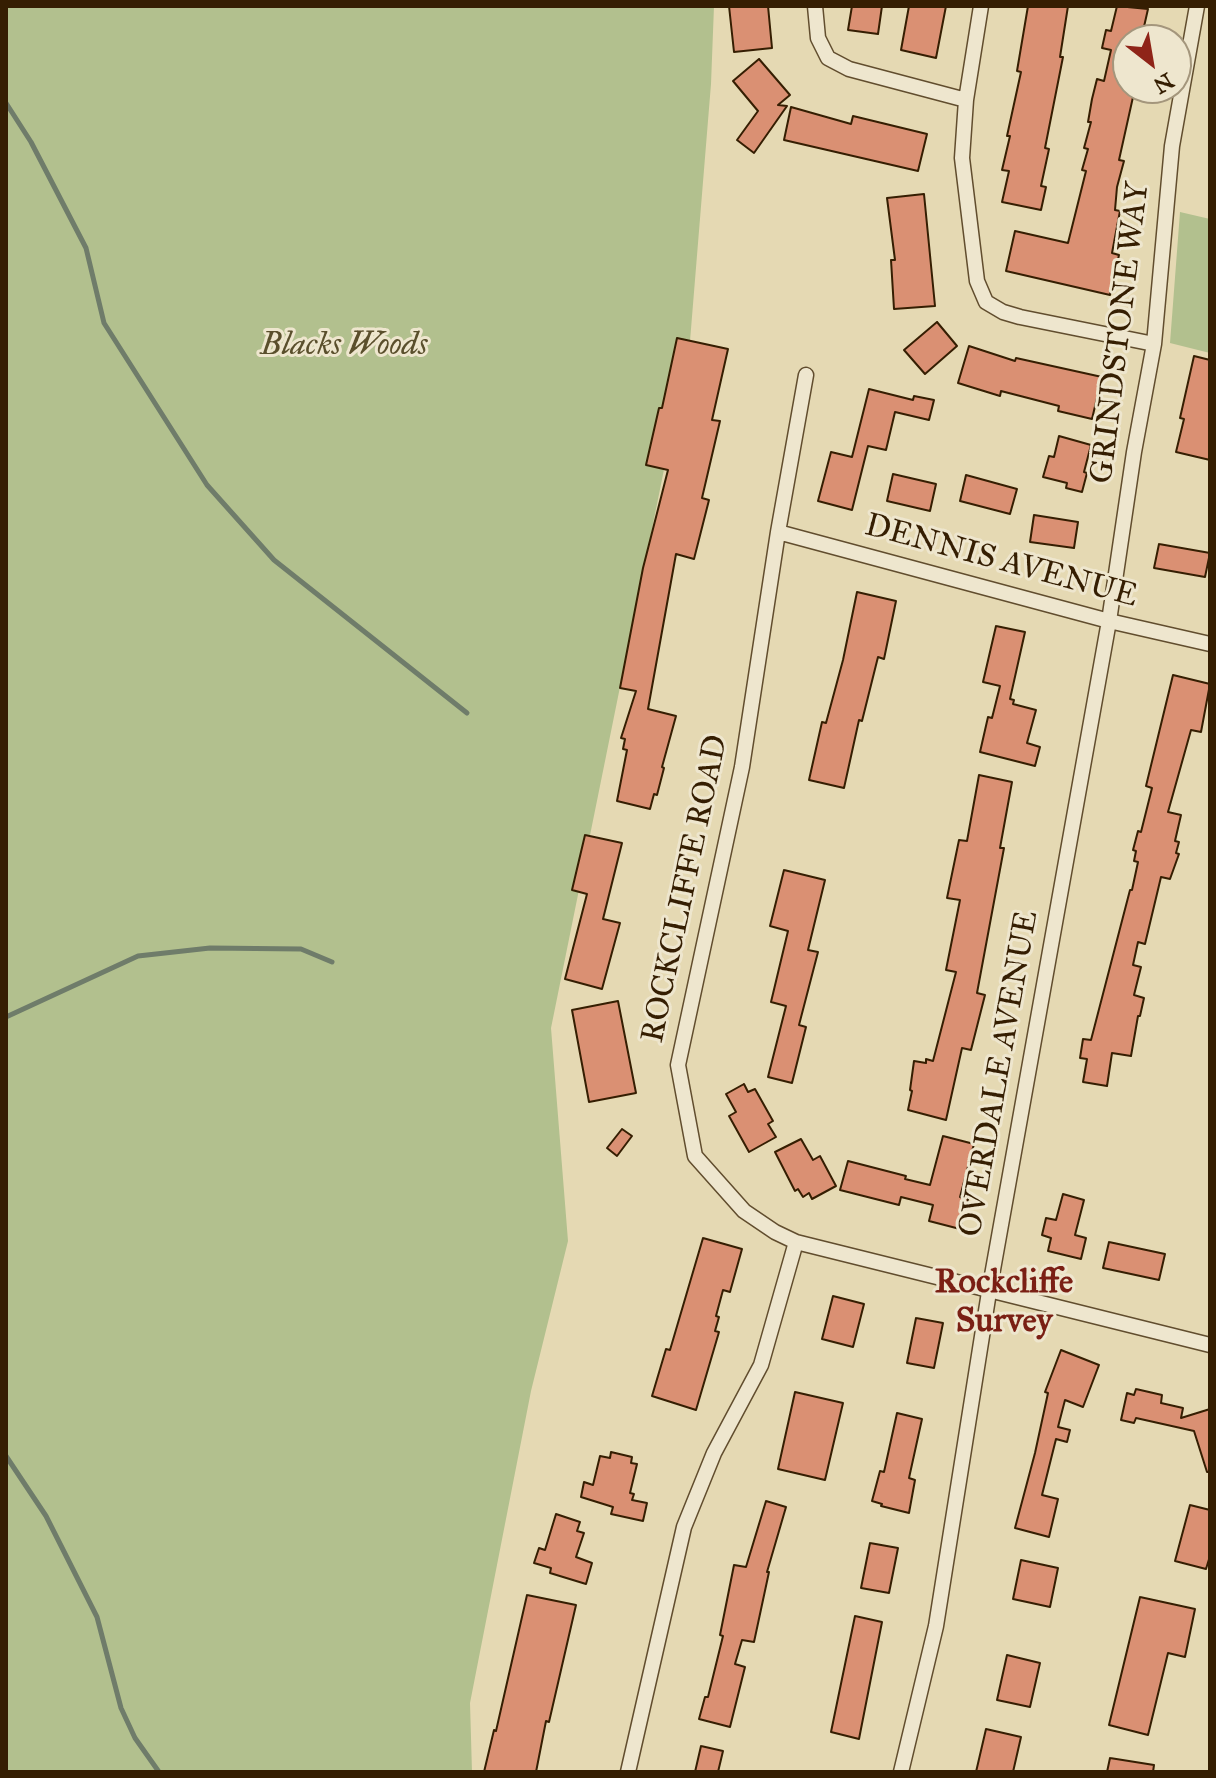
<!DOCTYPE html>
<style>
body{margin:0}
#map{position:relative;width:1216px;height:1778px;overflow:hidden;background:#e5d9b3;font-family:"IM FELL Great Primer",serif}
canvas{display:block}
.frame{position:absolute;inset:0;border:8px solid #351e02;pointer-events:none}
.north{position:absolute;left:1112px;top:24px;width:80px;height:80px;box-sizing:border-box;background:#eee6ce;border:2px solid #a4967c;border-radius:50%;rotate:149deg;font-size:22px;font-weight:700;line-height:32px;text-align:center;color:#351e02}
.north::after{content:'';display:block;margin:auto;width:28px;height:36px;background:#8f2418;clip-path:polygon(50% 0,100% 100%,50% 72%,0 100%)}
</style>
<div id="map">
<canvas width="1216" height="1778"></canvas>
<div class="frame"></div>
<div class="north">N</div>
</div>
<script>
const g = document.querySelector('canvas').getContext('2d');
g.lineJoin = 'round';
function fill(path, color) { g.fillStyle = color; g.fill(path, 'evenodd'); }
const toPath = rows => new Path2D(rows.map(r => 'M' + r).join(''));
function trace(path, color, width, dash) { g.strokeStyle = color; g.lineWidth = width; g.lineCap = dash ? 'butt' : 'round'; g.setLineDash(dash || []); g.stroke(path); }
function label(font, color, halo, rows, align = 'center') {
  g.font = font + ' "IM FELL Great Primer",serif'; g.lineWidth = 6; g.setLineDash([]); g.textBaseline = 'middle'; g.strokeStyle = halo; g.fillStyle = color; for (const [text, x, y, turn = 0] of rows) {
    g.save(); g.translate(x, y); g.rotate((+turn || 0) * Math.PI / 180); g.textAlign = isNaN(turn) ? turn : align; if (halo) g.strokeText(text, 0, 0); g.fillText(text, 0, 0); g.restore();
  }
}
fill(toPath([
 [6,6,714,6,711,84,690,341,551,1028,568,1241,531,1391,470,1703,472,1772,6,1772],
 [1180,212,1210,219,1210,353,1170,343]
]), '#b2c08e');
trace(toPath([
 [6,103,31,142,86,248,104,323,207,485,274,560,467,713],
 [6,1017,138,956,210,948,301,949,332,962],
 [6,1456,46,1516,97,1617,121,1708,135,1738,159,1772]
]), '#6f7c6a', 5);
const building = toPath([
 [729,6,768,6,772,48,734,52,729,6],
 [852,6,882,6,878,34,848,30,852,6],
 [909,6,946,6,936,58,901,50,909,6],
 [1028,6,1068,6,1060,57,1063,57,1045,148,1049,149,1041,186,1046,187,1041,210,1002,202,1009,171,1002,170,1010,136,1007,136,1021,72,1017,71,1028,6],
 [1117,6,1148,9,1141,40,1128,40,1128,88,1135,88,1119,160,1124,161,1117,187,1115,210,1120,211,1112,253,1119,255,1110,295,1006,271,1015,231,1068,243,1086,171,1082,170,1088,149,1084,148,1091,122,1088,122,1092,99,1097,79,1104,81,1111,50,1102,48,1106,30,1111,31,1117,6],
 [759,59,790,95,778,105,787,106,754,153,737,140,758,111,733,81,759,59],
 [791,107,851,124,853,116,927,134,918,171,784,140,791,107],
 [924,194,935,306,894,309,891,260,895,260,887,198,924,194],
 [937,322,957,346,925,374,904,350,937,322],
 [677,338,728,349,712,420,720,421,702,498,709,500,694,559,676,554,648,709,676,716,662,767,664,768,657,795,654,794,650,809,617,801,627,750,623,749,625,739,621,738,636,691,620,688,643,568,668,470,646,465,659,408,662,408,677,338],
 [969,346,1015,361,1016,358,1102,377,1092,419,1058,411,1059,406,1001,391,1000,396,958,383,969,346],
 [1194,356,1210,360,1210,460,1176,452,1184,419,1180,418,1194,356],
 [869,389,913,400,914,396,934,400,929,420,895,412,886,450,868,446,852,510,818,501,831,452,852,457,869,389],
 [1059,436,1091,445,1084,472,1087,473,1082,492,1066,488,1067,483,1043,477,1049,456,1054,457,1059,436],
 [893,474,936,484,930,511,887,501,893,474],
 [966,475,1017,489,1010,514,960,501,966,475],
 [1034,515,1078,522,1074,548,1030,542,1034,515],
 [1159,544,1210,553,1205,577,1154,568,1159,544],
 [857,592,896,601,884,659,878,657,862,721,859,720,844,788,809,780,822,722,826,723,843,660,857,592],
 [996,626,1025,632,1010,699,1014,700,1013,704,1036,710,1027,743,1040,747,1035,766,980,752,988,717,992,718,1000,686,983,682,996,626],
 [1173,675,1210,684,1201,732,1191,730,1168,812,1181,815,1175,841,1179,842,1176,853,1179,854,1170,879,1161,877,1145,944,1138,942,1133,965,1141,967,1134,995,1144,998,1140,1016,1138,1016,1131,1056,1112,1053,1107,1086,1083,1082,1087,1059,1080,1058,1083,1039,1091,1040,1130,890,1132,890,1138,862,1134,861,1136,851,1133,850,1138,831,1141,832,1152,788,1146,786,1173,675],
 [979,775,1012,782,1000,848,1004,848,977,993,985,995,971,1050,962,1048,946,1120,908,1110,912,1091,910,1090,914,1061,926,1063,926,1059,933,1061,956,972,946,970,960,900,947,898,959,840,967,841,979,775],
 [585,835,622,843,603,919,620,923,602,989,565,979,587,894,572,890,585,835],
 [784,870,825,880,808,950,818,952,799,1025,806,1027,792,1083,768,1077,786,1006,771,1002,788,931,770,926,784,870],
 [618,1001,636,1093,589,1102,572,1010,618,1001],
 [744,1084,748,1092,755,1089,773,1121,768,1124,776,1137,749,1152,729,1116,736,1112,726,1094,744,1084],
 [622,1129,632,1136,617,1156,607,1148,622,1129],
 [943,1136,974,1144,960,1197,968,1199,960,1229,929,1221,933,1205,901,1197,899,1205,840,1190,848,1161,906,1176,905,1179,930,1185,943,1136],
 [801,1139,813,1160,820,1156,836,1186,812,1199,809,1193,803,1197,798,1189,795,1191,775,1152,801,1139],
 [1063,1194,1084,1200,1075,1235,1086,1238,1081,1259,1048,1251,1051,1238,1042,1235,1046,1218,1056,1220,1063,1194],
 [703,1238,742,1249,730,1292,723,1290,716,1316,719,1317,715,1331,719,1332,696,1410,652,1396,666,1349,670,1350,703,1238],
 [1109,1242,1165,1254,1159,1280,1103,1268,1109,1242],
 [833,1296,864,1304,853,1347,822,1339,833,1296],
 [916,1318,943,1323,934,1368,907,1363,916,1318],
 [1061,1350,1099,1365,1083,1407,1065,1400,1058,1427,1070,1430,1067,1442,1056,1439,1042,1495,1058,1499,1049,1537,1015,1528,1035,1453,1048,1393,1045,1392,1061,1350],
 [1136,1389,1162,1395,1161,1403,1183,1408,1181,1418,1210,1409,1210,1472,1207,1472,1194,1431,1136,1418,1134,1423,1121,1420,1127,1393,1134,1395,1136,1389],
 [795,1392,843,1403,825,1480,778,1469,795,1392],
 [897,1413,922,1419,909,1478,915,1480,909,1513,881,1506,882,1504,872,1501,880,1471,884,1472,897,1413],
 [611,1452,632,1457,631,1463,637,1464,630,1493,634,1494,632,1500,647,1503,643,1521,611,1514,613,1507,581,1497,584,1482,593,1485,600,1456,610,1458,611,1452],
 [766,1501,786,1507,767,1572,769,1572,754,1642,742,1640,735,1664,745,1667,730,1727,699,1719,705,1697,708,1697,723,1636,720,1635,734,1565,746,1567,766,1501],
 [1190,1505,1210,1510,1210,1556,1206,1569,1175,1561,1190,1505],
 [556,1514,580,1522,577,1531,584,1533,576,1557,592,1563,586,1584,550,1573,551,1568,534,1563,539,1548,545,1550,556,1514],
 [870,1543,898,1548,889,1593,861,1588,870,1543],
 [1021,1560,1058,1568,1050,1607,1013,1599,1021,1560],
 [527,1595,576,1605,549,1722,546,1721,536,1772,484,1772,494,1730,496,1731,527,1595],
 [1140,1597,1195,1609,1185,1657,1168,1653,1148,1735,1109,1725,1140,1597],
 [855,1616,882,1622,859,1739,831,1732,855,1616],
 [1007,1655,1040,1663,1030,1707,997,1700,1007,1655],
 [986,1729,1021,1737,1013,1772,976,1772,986,1729],
 [701,1746,723,1751,718,1772,695,1772,701,1746],
 [1110,1758,1154,1765,1153,1772,1107,1772,1110,1758]
]);
fill(building, '#da9073');
trace(building, '#351e02', 2);
const minor = toPath([
 [815,6,818,38,828,58,849,69,966,100],
 [981,6,966,100,962,158,977,281,986,302,1003,312,1020,317,1154,344],
 [806,375,778,532,742,767,678,1065,695,1156,744,1211,775,1232,796,1242,1210,1345],
 [778,532,1109,621,1210,644],
 [628,1772,684,1527,714,1453,761,1365,796,1242],
 [901,1772,936,1626,989,1292,1109,621,1134,452,1154,344,1172,146,1197,6]
]);
trace(minor, '#614d2e', 17);
trace(minor, '#eee6ce', 14);
label('32px', '#351e02', '#eee6ce', [
 ["GRINDSTONE WAY",1121,333,-83],
 ["DENNIS AVENUE",1001,562,15],
 ["ROCKCLIFFE ROAD",686,889,-78],
 ["OVERDALE AVENUE",1000,1074,-80]
]);
label('italic 32px', '#5a4f2c', '#eee6ce', [
 ["Blacks Woods",344,346]
]);
label('bold 34px', '#7a1f14', '#eee6ce', [
 ["Rockcliffe",1004,1284],
 ["Survey",1004,1323]
]);
</script>
